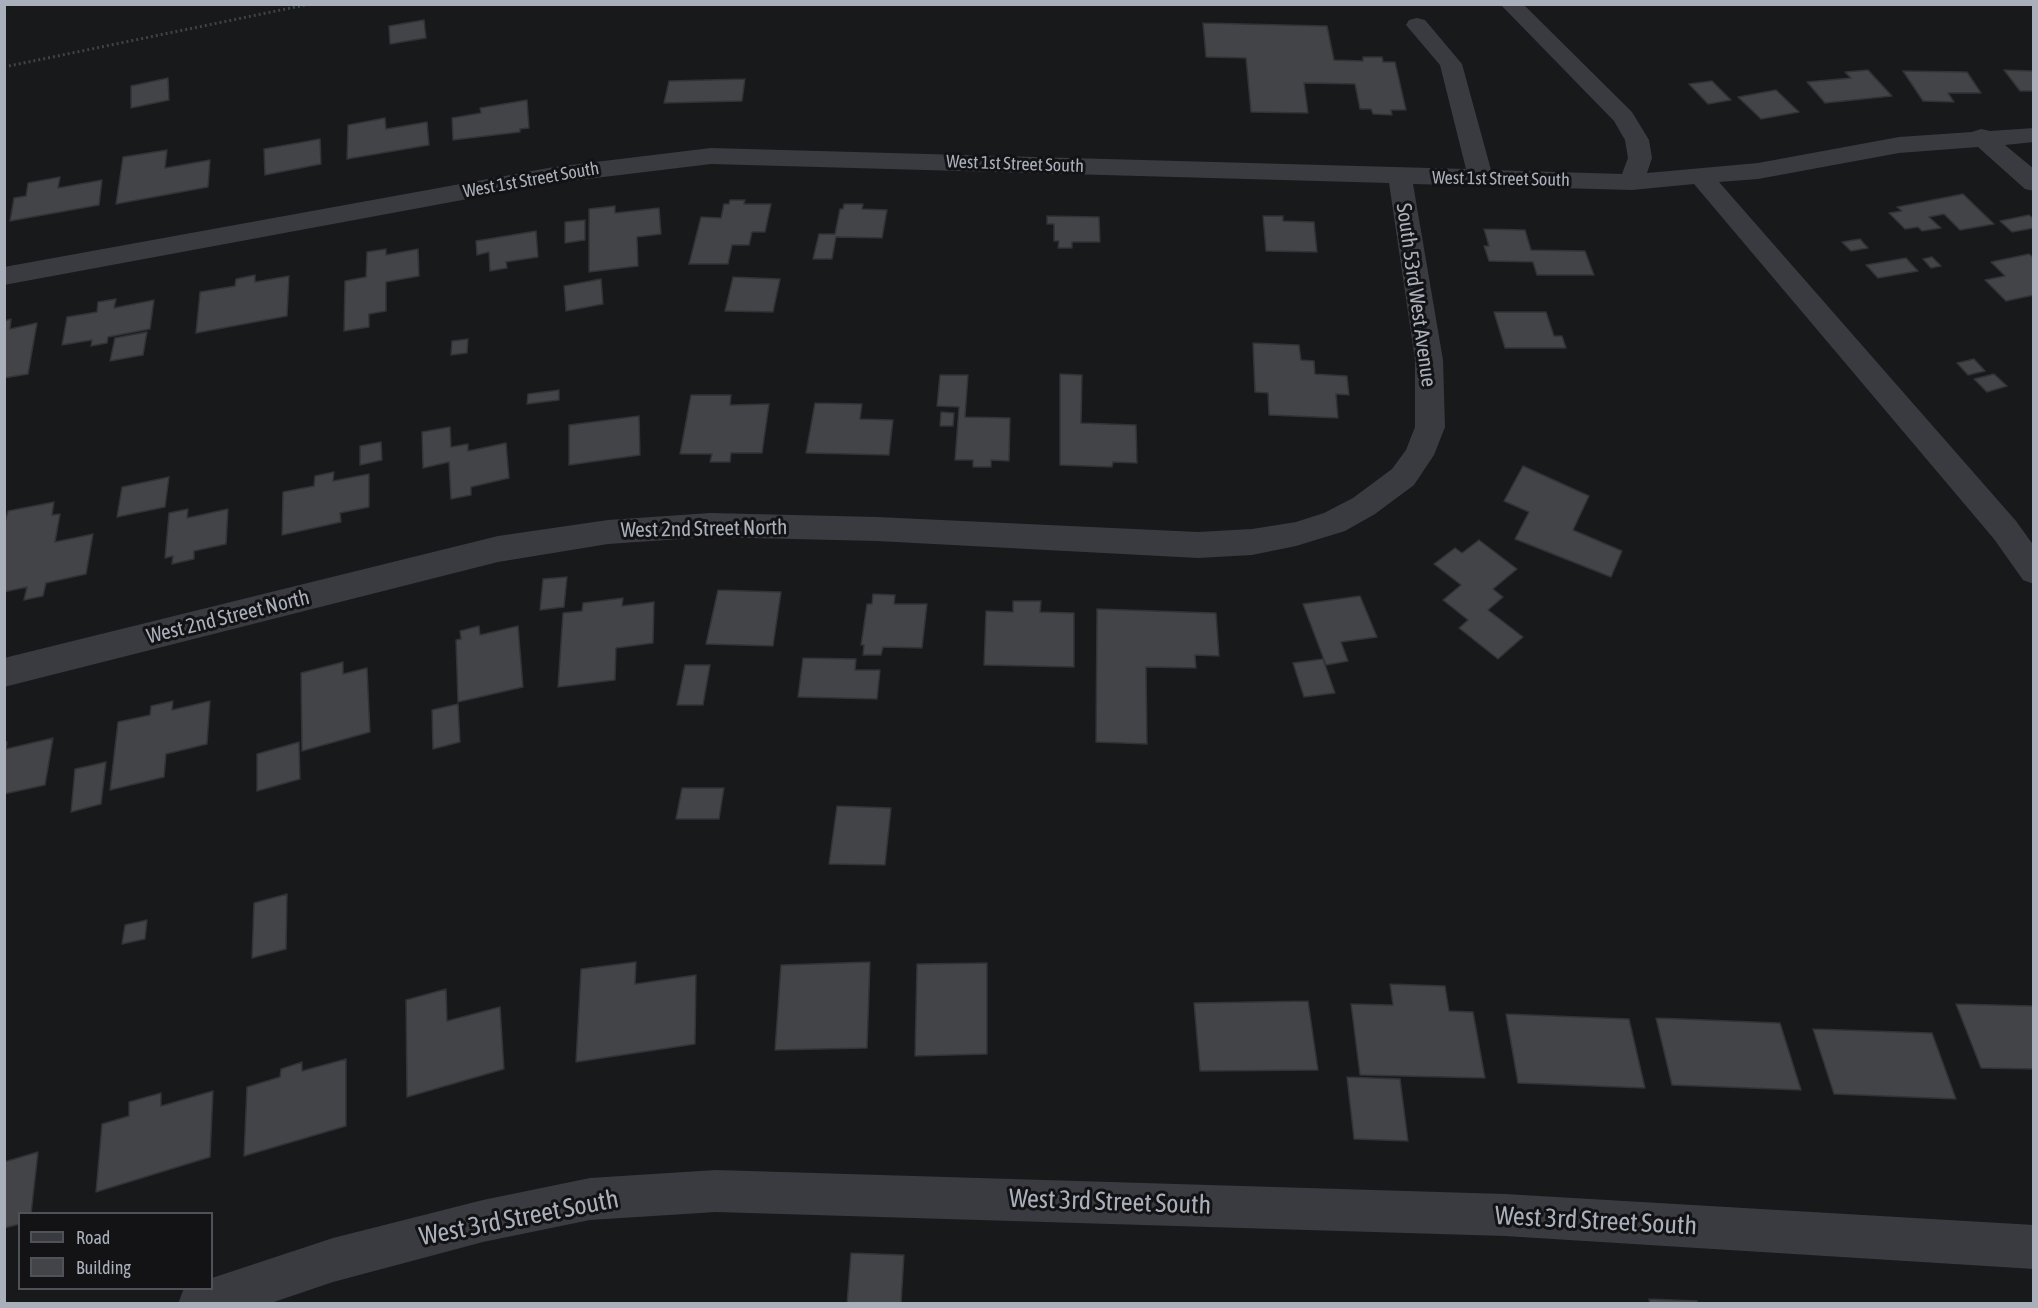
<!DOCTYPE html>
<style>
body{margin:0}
#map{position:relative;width:2038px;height:1308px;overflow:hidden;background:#18191b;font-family:"Asap Condensed",sans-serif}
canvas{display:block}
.frame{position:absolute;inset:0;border:6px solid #aab0bb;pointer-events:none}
.legend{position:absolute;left:18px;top:1212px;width:195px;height:78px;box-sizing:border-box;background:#131316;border:2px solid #4f5258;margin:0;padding:8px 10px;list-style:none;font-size:18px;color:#aab0bb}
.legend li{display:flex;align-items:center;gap:12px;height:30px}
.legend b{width:30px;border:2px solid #4f5258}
</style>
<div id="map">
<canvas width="2038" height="1308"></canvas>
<div class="frame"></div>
<ul class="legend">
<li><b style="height:8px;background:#393b40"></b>Road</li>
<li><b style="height:16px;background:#424448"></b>Building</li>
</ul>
</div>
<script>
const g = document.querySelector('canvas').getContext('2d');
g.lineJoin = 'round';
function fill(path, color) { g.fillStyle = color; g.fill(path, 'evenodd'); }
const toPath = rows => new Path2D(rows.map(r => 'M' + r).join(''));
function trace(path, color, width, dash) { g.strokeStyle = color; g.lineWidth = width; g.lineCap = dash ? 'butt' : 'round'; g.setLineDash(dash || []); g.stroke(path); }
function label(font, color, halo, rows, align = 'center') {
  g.font = font + ' "Asap Condensed",sans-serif'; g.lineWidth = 6; g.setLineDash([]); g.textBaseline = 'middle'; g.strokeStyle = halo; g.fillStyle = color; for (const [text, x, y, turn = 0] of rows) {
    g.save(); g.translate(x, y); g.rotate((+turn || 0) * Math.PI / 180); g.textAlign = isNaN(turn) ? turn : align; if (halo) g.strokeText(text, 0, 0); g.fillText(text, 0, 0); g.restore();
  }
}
const building = toPath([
 [424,20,426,38,390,44,389,26,424,20],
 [1203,23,1327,26,1334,60,1363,61,1363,57,1382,57,1383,62,1395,62,1406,110,1391,110,1392,115,1373,114,1371,109,1360,109,1355,84,1304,83,1308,113,1251,112,1246,58,1206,57,1203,23],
 [1868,70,1892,96,1825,103,1807,82,1851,78,1845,72,1868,70],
 [2004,70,2034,71,2034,91,2020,91,2004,70],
 [1903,71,1967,72,1981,93,1948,93,1954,102,1923,101,1903,71],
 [168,78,169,100,131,108,131,86,168,78],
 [745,79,742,101,664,103,669,81,745,79],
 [1712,81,1731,100,1708,104,1689,84,1712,81],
 [1776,90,1799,112,1761,119,1738,97,1776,90],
 [527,100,529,128,520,129,520,132,453,140,452,118,481,113,480,108,527,100],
 [385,118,386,129,427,122,429,145,347,159,348,125,385,118],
 [320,139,321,164,265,175,264,149,320,139],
 [167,150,165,168,210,160,208,187,116,204,123,157,167,150],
 [60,177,58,188,102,180,99,205,10,221,14,198,26,196,28,183,60,177],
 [1963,194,1994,224,1960,230,1944,214,1929,217,1941,228,1922,231,1918,227,1905,229,1889,213,1902,211,1897,207,1963,194],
 [730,200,745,200,744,204,771,204,765,232,752,232,749,245,732,245,728,264,689,264,701,217,721,218,724,204,729,204,730,200],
 [844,204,863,204,862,209,887,210,882,238,836,237,832,259,813,259,819,234,835,234,840,209,843,209,844,204],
 [615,206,615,213,659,208,661,234,637,237,638,266,589,272,589,209,615,206],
 [2029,215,2034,219,2034,228,2012,232,2000,221,2029,215],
 [1047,216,1099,217,1100,242,1072,242,1072,248,1058,248,1059,241,1054,241,1054,224,1047,224,1047,216],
 [1263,216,1283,216,1283,221,1314,222,1317,252,1266,251,1263,216],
 [585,220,585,240,565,243,565,222,585,220],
 [1484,229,1525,230,1531,250,1585,251,1594,275,1537,275,1533,262,1489,261,1484,246,1489,246,1484,229],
 [536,231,538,257,506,262,507,268,490,271,489,252,477,255,476,241,536,231],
 [1860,239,1868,248,1851,251,1842,242,1860,239],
 [386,249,386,255,418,249,419,276,386,282,386,311,369,314,369,327,344,331,345,281,366,277,367,252,386,249],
 [2029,254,2034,258,2034,295,2006,301,1985,280,2005,276,1991,262,2029,254],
 [1932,257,1941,266,1931,268,1923,259,1932,257],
 [1906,258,1918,271,1878,278,1866,265,1906,258],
 [255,275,255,282,289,276,287,316,196,333,200,292,235,286,236,279,255,275],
 [733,277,780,279,773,312,725,311,733,277],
 [601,279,603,304,566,311,564,286,601,279],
 [116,299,114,308,154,300,150,329,108,337,107,343,91,346,92,340,62,345,67,317,97,312,98,302,116,299],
 [1494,312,1546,312,1554,336,1562,336,1566,348,1505,348,1494,312],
 [11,319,10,329,37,323,28,374,4,378,4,321,11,319],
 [147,332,143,355,110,361,115,338,147,332],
 [468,339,467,353,451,355,452,341,468,339],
 [1253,343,1299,345,1301,360,1314,361,1315,374,1347,376,1349,395,1336,394,1338,418,1269,415,1268,393,1255,392,1253,343],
 [1974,359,1985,371,1968,375,1957,363,1974,359],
 [1060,374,1082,375,1081,423,1136,425,1137,463,1113,462,1112,467,1060,465,1060,374],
 [1994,374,2007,386,1987,392,1974,379,1994,374],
 [940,375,968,375,965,417,1010,418,1009,461,991,460,991,467,973,467,973,460,955,460,959,407,937,406,940,375],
 [559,390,559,400,527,404,528,394,559,390],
 [691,395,731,395,730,405,769,404,762,453,731,453,730,462,710,462,712,454,680,454,691,395],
 [815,403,862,404,860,419,893,420,889,455,806,453,815,403],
 [941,412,954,413,953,426,940,426,941,412],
 [639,416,640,455,569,465,569,425,639,416],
 [450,427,451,447,468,444,468,451,506,443,509,478,471,487,471,495,451,499,449,462,423,468,422,432,450,427],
 [381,442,382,460,360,465,360,446,381,442],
 [1523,466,1589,496,1573,530,1622,551,1611,577,1515,539,1529,512,1504,501,1523,466],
 [334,472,333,481,369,474,369,507,340,513,341,522,282,535,283,492,314,486,315,476,334,472],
 [169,477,165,507,117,517,122,487,169,477],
 [54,502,52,515,60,514,55,542,93,534,86,574,46,583,43,596,24,600,27,587,4,592,4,526,8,511,54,502],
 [188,509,187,518,228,509,226,544,194,551,194,559,172,564,173,556,165,558,169,513,188,509],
 [1479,540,1517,569,1493,589,1503,597,1488,610,1523,637,1498,659,1459,628,1468,620,1443,600,1461,585,1434,564,1455,548,1462,553,1479,540],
 [567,577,564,607,540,610,543,579,567,577],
 [718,590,781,592,773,646,706,644,718,590],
 [873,594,895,595,894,604,927,604,922,648,883,647,881,655,863,655,864,645,861,645,867,604,872,604,873,594],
 [1360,596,1377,637,1341,642,1348,661,1326,665,1303,604,1360,596],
 [623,598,622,606,654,602,653,643,616,648,615,680,558,687,563,613,582,611,583,603,623,598],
 [1013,601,1041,601,1040,612,1074,613,1074,667,984,665,986,611,1013,612,1013,601],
 [1097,609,1216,613,1219,656,1195,655,1196,668,1146,667,1147,744,1096,742,1097,609],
 [479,626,480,635,518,626,523,687,458,702,456,640,461,639,460,631,479,626],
 [803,658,856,659,855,670,880,670,877,699,798,697,803,658],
 [1323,659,1335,693,1304,697,1293,663,1323,659],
 [343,662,343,674,367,668,370,732,302,751,301,673,343,662],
 [685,665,710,665,703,705,677,705,685,665],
 [173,701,172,710,210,701,207,744,166,754,164,777,110,790,118,722,150,715,151,706,173,701],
 [458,704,460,742,433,749,432,710,458,704],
 [53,738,45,785,4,794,4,743,7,742,6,749,53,738],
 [299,742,300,779,257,791,257,754,299,742],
 [106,762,101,804,71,812,75,769,106,762],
 [682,788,724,788,719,819,676,819,682,788],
 [837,806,891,808,885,865,829,864,837,806],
 [287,894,286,949,252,958,254,903,287,894],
 [147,920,145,939,122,944,125,925,147,920],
 [636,962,635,984,696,975,695,1044,576,1062,581,969,636,962],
 [870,962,867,1048,775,1050,781,965,870,962],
 [987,963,987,1054,915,1056,917,964,987,963],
 [1390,984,1445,986,1449,1011,1473,1012,1485,1078,1360,1075,1351,1004,1393,1005,1390,984],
 [446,989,447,1021,500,1007,504,1069,407,1097,406,1000,446,989],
 [1308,1001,1318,1070,1200,1071,1194,1003,1308,1001],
 [1956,1004,2034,1006,2034,1069,1981,1068,1956,1004],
 [1506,1014,1629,1019,1645,1088,1518,1083,1506,1014],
 [1656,1018,1780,1023,1801,1090,1672,1085,1656,1018],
 [1813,1029,1932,1033,1956,1099,1834,1094,1813,1029],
 [346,1059,346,1126,244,1156,247,1087,280,1077,281,1069,302,1062,302,1071,346,1059],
 [1347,1077,1400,1079,1408,1141,1354,1139,1347,1077],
 [213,1091,210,1157,96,1192,102,1124,129,1116,129,1102,161,1093,161,1106,213,1091],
 [38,1152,31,1214,20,1214,20,1224,4,1228,4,1162,38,1152],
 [851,1253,904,1255,901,1304,847,1304,851,1253],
 [1649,1299,1697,1301,1698,1304,1650,1304,1649,1299]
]);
fill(building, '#424448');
trace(building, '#323237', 1.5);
trace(toPath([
 [4,67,310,4]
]), '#3f4247', 3, [2, 3]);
fill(toPath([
 [1500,4,1523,4,1632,112,1649,140,1652,158,1647,173,1758,163,1899,137,1972,132,1981,129,1990,131,2034,128,2034,142,2005,145,2034,169,2034,191,2025,189,1978,147,1899,153,1758,179,1719,182,2016,521,2034,546,2034,584,2023,580,1994,539,1694,184,1632,190,1413,184,1443,360,1445,427,1434,455,1414,485,1375,514,1345,531,1296,546,1252,555,1198,558,877,541,710,537,608,544,498,562,4,687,4,658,498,536,608,520,710,513,877,517,1198,532,1252,529,1296,522,1324,513,1353,498,1392,469,1406,450,1415,427,1415,360,1389,183,711,164,554,183,4,285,4,267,554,167,711,148,1466,169,1440,65,1406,25,1409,20,1417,18,1425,20,1462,64,1491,170,1622,174,1628,158,1625,140,1614,121,1500,4],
 [716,1170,1505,1194,2034,1225,2034,1269,1505,1236,716,1212,590,1220,483,1242,333,1282,268,1304,178,1304,184,1288,212,1288,212,1278,333,1238,483,1200,590,1178,716,1170]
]), '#393b40');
label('18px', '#aab0bb', '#131316', [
 ["West 1st Street South",1015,164,2],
 ["West 1st Street South",1501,179,1],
 ["West 1st Street South",531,180,-10]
]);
label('21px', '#aab0bb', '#131316', [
 ["South 53rd West Avenue",1416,295,82],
 ["West 2nd Street North",704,529,-1],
 ["West 2nd Street North",228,617,-14]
]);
label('26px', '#aab0bb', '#131316', [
 ["West 3rd Street South",1110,1202,2],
 ["West 3rd Street South",519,1218,-11],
 ["West 3rd Street South",1596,1221,3]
]);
</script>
